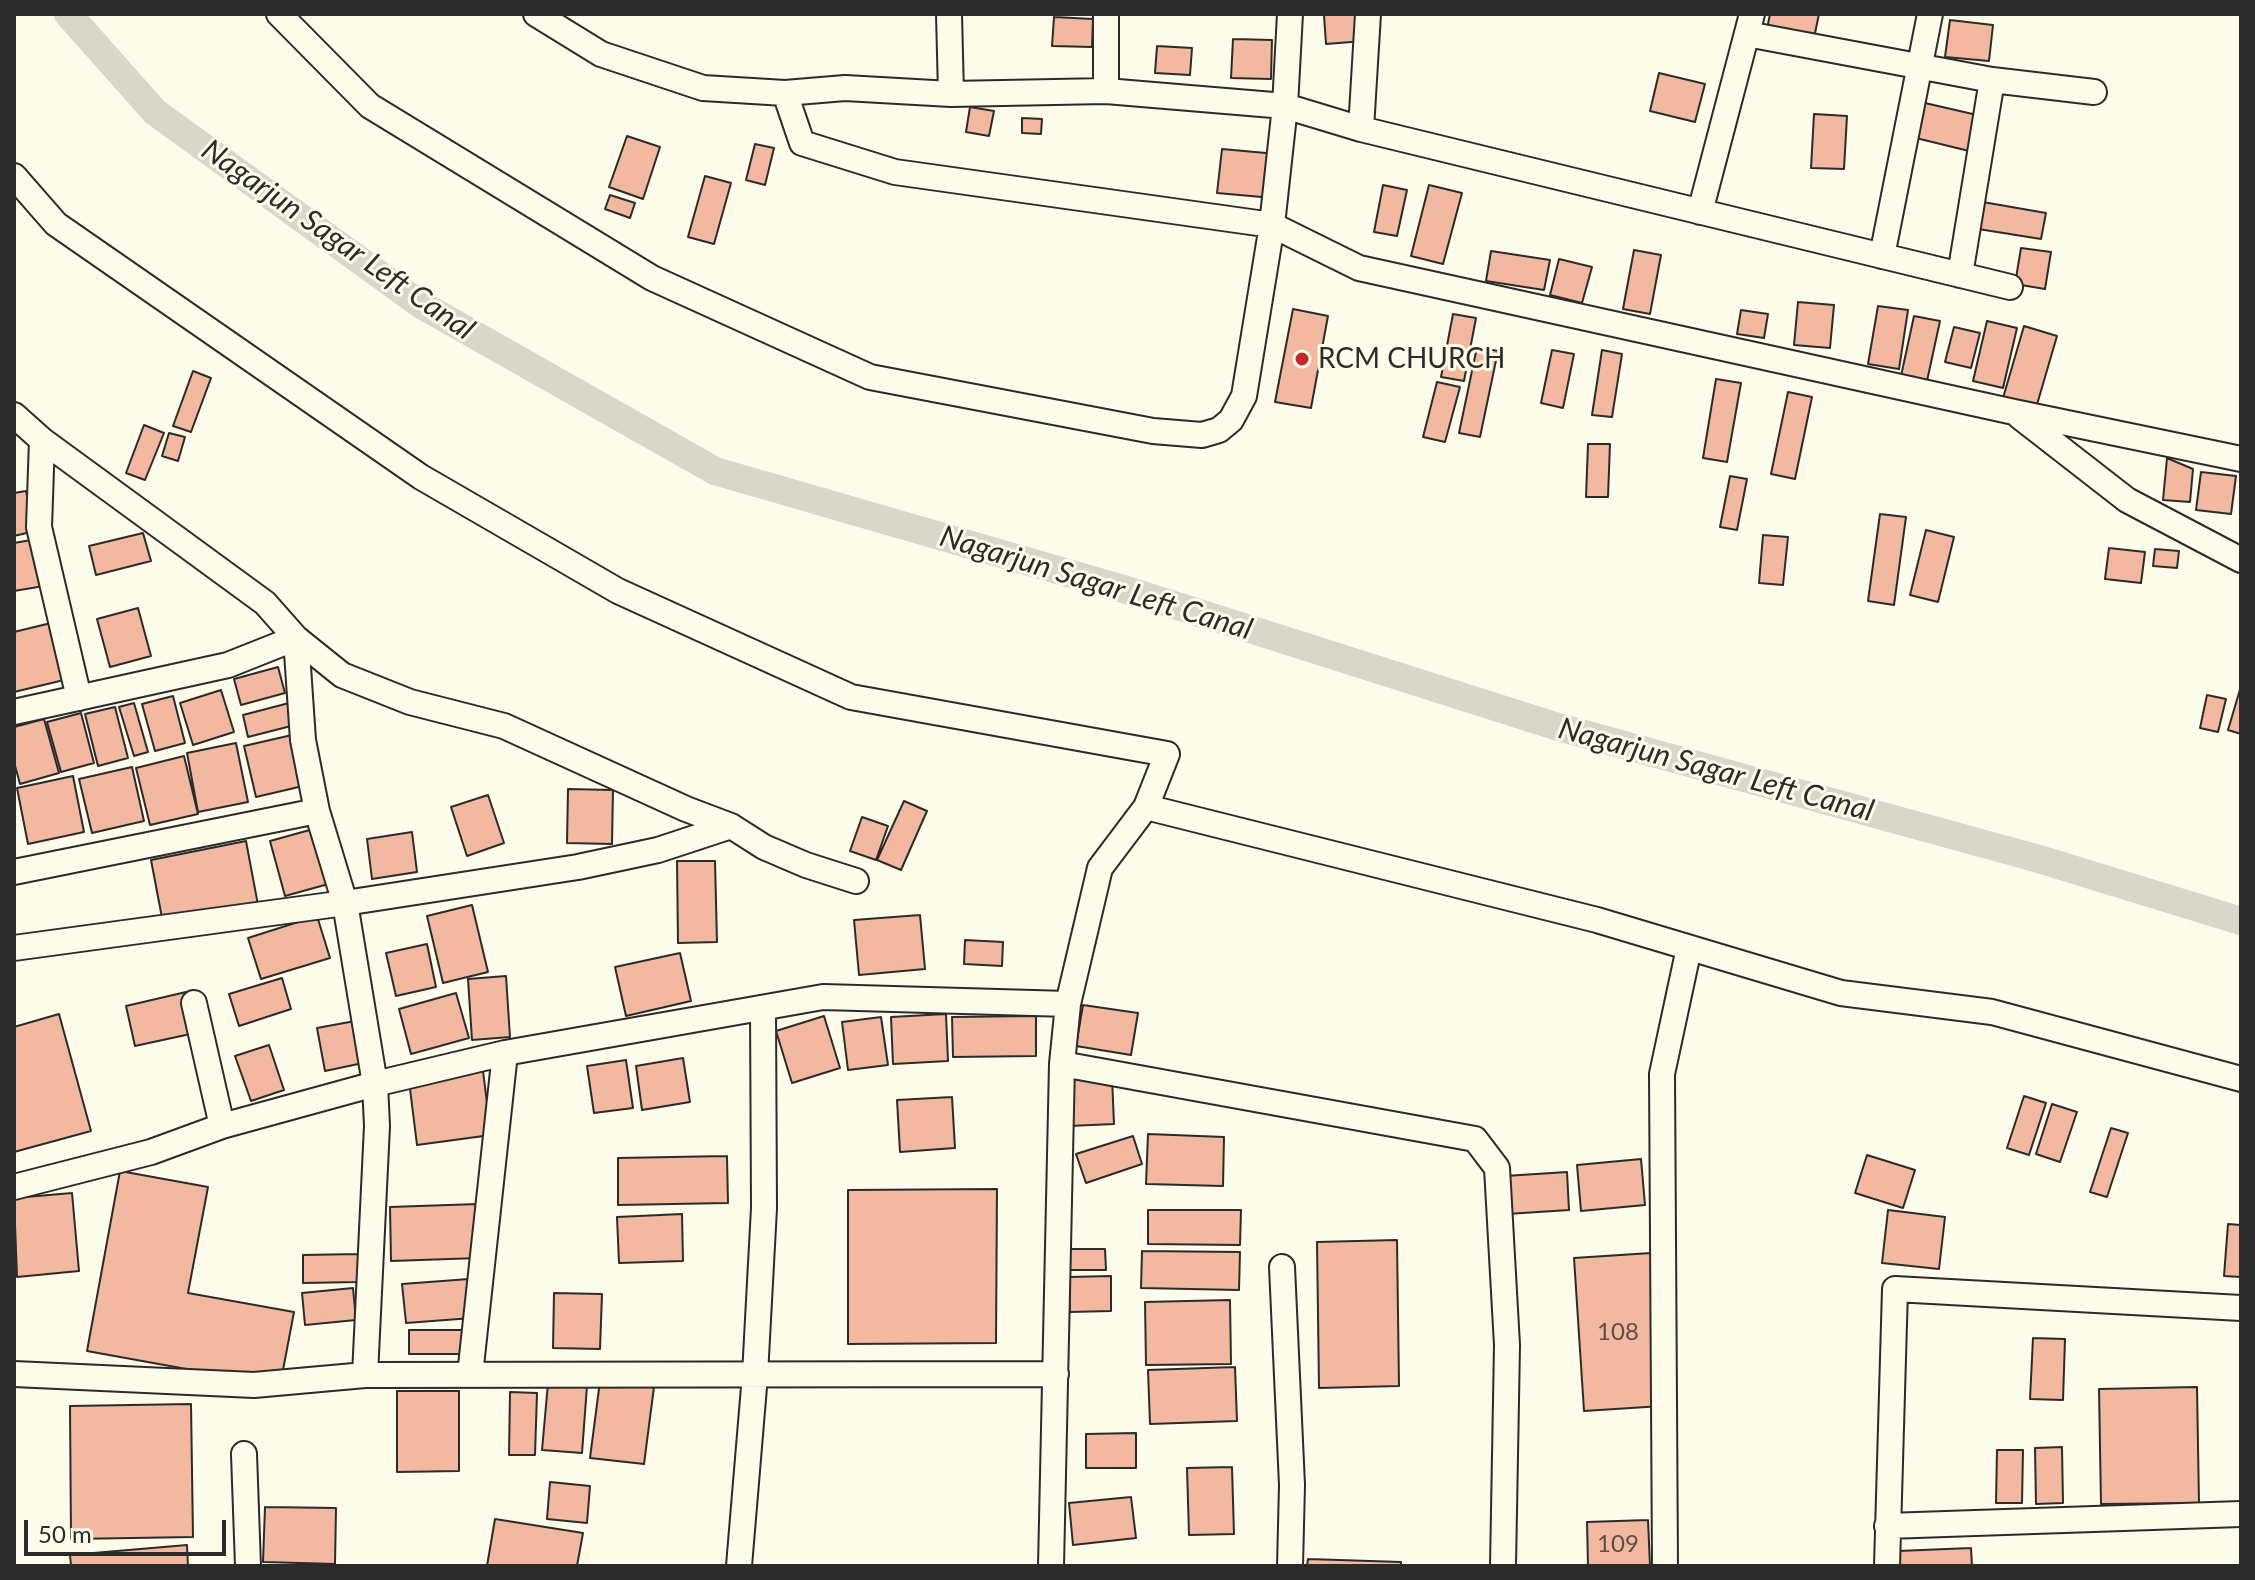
<!DOCTYPE html>
<style>
body{margin:0}
#map{position:relative;width:2255px;height:1580px;overflow:hidden;background:#fdfbea;font-family:Lato,sans-serif}
canvas{display:block}
.frame{position:absolute;inset:0;border:16px solid #2b2b2b;pointer-events:none}
.scale{position:absolute;left:24px;top:1520px;width:202px;height:36px;box-sizing:border-box;border:4px solid #2b2b2b;border-top:0;padding-left:10px;font-size:24px;line-height:28px;white-space:nowrap;color:#2b2b2b;-webkit-text-stroke:6px #fdfbea;paint-order:stroke}
</style>
<div id="map">
<canvas width="2255" height="1580"></canvas>
<div class="frame"></div>
<div class="scale">50 m</div>
</div>
<script>
const g = document.querySelector('canvas').getContext('2d');
g.lineJoin = 'round';
const toPath = rows => new Path2D(rows.map(r => 'M' + r).join(''));
function trace(path, color, width, dash) { g.strokeStyle = color; g.lineWidth = width; g.lineCap = dash ? 'butt' : 'round'; g.setLineDash(dash || []); g.stroke(path); }
function fill(path, color) { g.fillStyle = color; g.fill(path, 'evenodd'); }
function label(font, color, halo, rows, align = 'center') {
  g.font = font + ' Lato,sans-serif'; g.lineWidth = 6; g.setLineDash([]); g.textBaseline = 'middle'; g.strokeStyle = halo; g.fillStyle = color; for (const [text, x, y, turn = 0] of rows) {
    g.save(); g.translate(x, y); g.rotate((+turn || 0) * Math.PI / 180); g.textAlign = isNaN(turn) ? turn : align; if (halo) g.strokeText(text, 0, 0); g.fillText(text, 0, 0); g.restore();
  }
}
trace(toPath([
 [68,14,155,112,420,304,715,471,1130,591,1555,726,2039,859,2241,921]
]), '#d8d7c9', 28);
const building = toPath([
 [1362,14,1364,41,1326,44,1324,15,1362,14],
 [1770,14,1819,14,1814,38,1767,29,1770,14],
 [1054,17,1093,19,1092,47,1052,46,1054,17],
 [1950,20,1993,25,1989,61,1945,57,1950,20],
 [1233,39,1272,40,1271,79,1231,78,1233,39],
 [1157,46,1192,48,1190,75,1155,73,1157,46],
 [1659,73,1705,84,1695,122,1650,111,1659,73],
 [1925,103,1977,115,1969,151,1916,138,1925,103],
 [970,107,994,111,989,136,966,132,970,107],
 [1814,114,1847,116,1844,169,1811,168,1814,114],
 [1022,118,1042,119,1041,134,1022,133,1022,118],
 [627,136,660,147,643,199,609,187,627,136],
 [755,144,774,148,765,185,746,180,755,144],
 [1222,149,1277,154,1273,198,1217,193,1222,149],
 [705,176,731,183,714,244,688,237,705,176],
 [1383,185,1407,190,1397,236,1374,232,1383,185],
 [1429,185,1462,193,1443,264,1411,256,1429,185],
 [610,195,635,203,630,218,605,209,610,195],
 [1977,201,2046,213,2041,239,1972,228,1977,201],
 [2021,248,2051,252,2045,289,2015,284,2021,248],
 [1634,250,1661,255,1650,314,1623,309,1634,250],
 [1491,251,1550,260,1544,290,1486,281,1491,251],
 [1559,259,1592,267,1582,303,1550,295,1559,259],
 [1798,302,1834,305,1830,348,1794,345,1798,302],
 [1878,306,1908,310,1899,369,1868,364,1878,306],
 [1293,309,1328,316,1311,408,1275,402,1293,309],
 [1741,310,1768,314,1764,338,1737,334,1741,310],
 [1453,314,1476,318,1464,381,1441,377,1453,314],
 [1914,316,1940,321,1927,381,1901,376,1914,316],
 [1987,321,2017,328,2003,388,1973,381,1987,321],
 [2024,326,2057,336,2036,408,2003,398,2024,326],
 [1954,327,1980,333,1971,368,1945,362,1954,327],
 [1477,347,1498,351,1480,437,1459,433,1477,347],
 [1552,350,1574,354,1563,408,1541,403,1552,350],
 [1602,350,1622,354,1612,417,1592,415,1602,350],
 [193,371,211,378,191,432,173,426,193,371],
 [1716,379,1741,383,1727,462,1703,458,1716,379],
 [1437,382,1460,387,1445,442,1423,437,1437,382],
 [1788,392,1812,397,1795,479,1771,474,1788,392],
 [144,425,164,433,145,480,126,473,144,425],
 [169,433,185,437,178,461,162,456,169,433],
 [1588,444,1610,444,1608,497,1586,497,1588,444],
 [2167,458,2193,469,2190,502,2163,500,2167,458],
 [2201,472,2236,476,2231,514,2196,510,2201,472],
 [1730,476,1747,479,1737,530,1720,527,1730,476],
 [26,491,35,531,14,536,14,493,26,491],
 [1880,514,1906,517,1894,605,1868,601,1880,514],
 [1926,530,1954,537,1938,602,1910,595,1926,530],
 [143,533,151,561,96,575,89,546,143,533],
 [1763,535,1788,537,1783,585,1759,583,1763,535],
 [37,539,44,586,14,591,14,543,37,539],
 [2109,548,2145,552,2141,583,2105,579,2109,548],
 [2155,549,2179,551,2177,568,2153,566,2155,549],
 [138,608,151,656,110,667,97,619,138,608],
 [51,623,64,680,14,692,14,632,51,623],
 [278,667,285,693,241,705,234,679,278,667],
 [2241,686,2241,734,2228,730,2241,686],
 [221,690,234,732,193,745,180,703,221,690],
 [2207,695,2226,699,2218,732,2200,728,2207,695],
 [173,696,185,743,155,751,142,704,173,696],
 [134,703,148,752,134,756,119,707,134,703],
 [289,703,295,725,248,737,243,715,289,703],
 [115,707,128,758,98,766,85,714,115,707],
 [81,713,94,763,61,772,47,722,81,713],
 [44,719,59,773,20,784,14,762,14,727,44,719],
 [292,735,303,786,256,797,244,746,292,735],
 [236,743,248,802,198,812,187,753,236,743],
 [184,756,198,814,150,825,136,768,184,756],
 [132,767,144,821,92,833,79,779,132,767],
 [73,776,84,832,28,844,17,788,73,776],
 [568,789,613,790,612,844,567,843,568,789],
 [488,795,504,843,467,856,451,807,488,795],
 [904,801,927,811,901,870,877,860,904,801],
 [862,817,888,826,876,860,850,851,862,817],
 [317,828,332,883,285,896,270,841,317,828],
 [412,832,417,872,372,879,367,839,412,832],
 [246,841,258,905,163,923,151,860,246,841],
 [677,861,715,861,717,942,678,943,677,861],
 [472,905,488,972,443,983,427,916,472,905],
 [920,915,925,969,859,975,854,920,920,915],
 [317,916,330,958,261,979,248,938,317,916],
 [965,940,1003,942,1002,966,964,964,965,940],
 [427,944,436,987,396,996,386,953,427,944],
 [680,953,691,1001,626,1016,615,967,680,953],
 [506,976,510,1037,472,1040,468,979,506,976],
 [282,978,291,1009,239,1026,229,994,282,978],
 [186,992,195,1033,135,1046,126,1006,186,992],
 [456,993,469,1038,411,1054,399,1009,456,993],
 [1083,1005,1138,1013,1131,1055,1076,1046,1083,1005],
 [59,1014,91,1131,14,1152,14,1027,59,1014],
 [946,1014,948,1061,893,1064,891,1017,946,1014],
 [824,1016,840,1068,792,1083,776,1031,824,1016],
 [1036,1016,1036,1056,953,1057,952,1017,1036,1016],
 [881,1017,888,1065,848,1070,842,1022,881,1017],
 [355,1021,363,1063,325,1071,317,1028,355,1021],
 [269,1045,284,1090,251,1101,235,1056,269,1045],
 [683,1058,690,1102,642,1110,636,1066,683,1058],
 [626,1060,633,1108,594,1113,587,1066,626,1060],
 [483,1071,491,1135,417,1145,409,1081,483,1071],
 [1112,1077,1114,1124,1069,1126,1068,1078,1112,1077],
 [2024,1096,2046,1103,2029,1155,2007,1148,2024,1096],
 [952,1097,955,1148,900,1152,897,1100,952,1097],
 [2052,1104,2077,1112,2060,1162,2036,1154,2052,1104],
 [2111,1128,2128,1133,2107,1197,2090,1192,2111,1128],
 [1148,1134,1224,1137,1223,1186,1146,1184,1148,1134],
 [1133,1136,1142,1164,1086,1183,1076,1154,1133,1136],
 [1867,1155,1915,1170,1903,1208,1855,1193,1867,1155],
 [727,1156,728,1203,618,1205,618,1158,727,1156],
 [1641,1159,1645,1205,1581,1211,1577,1165,1641,1159],
 [120,1171,208,1187,188,1293,294,1312,280,1386,87,1351,120,1171],
 [1567,1172,1569,1210,1507,1214,1505,1176,1567,1172],
 [997,1189,996,1343,848,1344,848,1190,997,1189],
 [72,1193,79,1271,17,1277,14,1198,72,1193],
 [478,1204,479,1258,391,1261,390,1207,478,1204],
 [1148,1210,1241,1210,1240,1245,1148,1244,1148,1210],
 [1888,1210,1945,1217,1939,1269,1882,1263,1888,1210],
 [682,1214,683,1261,619,1263,617,1217,682,1214],
 [2228,1224,2241,1225,2241,1277,2224,1276,2228,1224],
 [1397,1240,1399,1386,1319,1388,1317,1242,1397,1240],
 [1068,1249,1105,1249,1106,1270,1068,1270,1068,1249],
 [1142,1251,1240,1252,1239,1290,1141,1288,1142,1251],
 [1651,1253,1662,1406,1584,1411,1574,1258,1651,1253],
 [358,1254,359,1282,303,1283,303,1255,358,1254],
 [1111,1276,1111,1311,1070,1312,1069,1277,1111,1276],
 [469,1279,472,1318,406,1323,402,1284,469,1279],
 [353,1288,356,1320,305,1325,302,1293,353,1288],
 [554,1293,602,1294,600,1349,553,1348,554,1293],
 [1230,1300,1231,1364,1146,1365,1145,1302,1230,1300],
 [409,1330,468,1330,468,1354,409,1354,409,1330],
 [2033,1338,2065,1339,2063,1400,2030,1399,2033,1338],
 [1235,1367,1237,1421,1150,1424,1148,1370,1235,1367],
 [600,1381,654,1387,644,1464,590,1458,600,1381],
 [548,1383,587,1386,582,1453,542,1450,548,1383],
 [2197,1387,2199,1503,2101,1504,2099,1389,2197,1387],
 [397,1391,459,1391,459,1471,397,1472,397,1391],
 [510,1392,537,1393,535,1455,509,1455,510,1392],
 [191,1404,193,1537,71,1539,70,1406,191,1404],
 [1136,1433,1136,1468,1086,1468,1086,1434,1136,1433],
 [2062,1447,2063,1503,2036,1504,2035,1448,2062,1447],
 [1997,1450,2023,1450,2022,1503,1996,1503,1997,1450],
 [1232,1467,1234,1534,1189,1535,1187,1468,1232,1467],
 [550,1482,590,1486,587,1523,547,1519,550,1482],
 [1131,1497,1136,1538,1073,1545,1069,1503,1131,1497],
 [265,1507,336,1508,335,1564,263,1562,265,1507],
 [495,1519,583,1533,577,1566,487,1566,495,1519],
 [1648,1520,1650,1566,1588,1566,1587,1522,1648,1520],
 [187,1545,188,1566,71,1566,70,1555,187,1545],
 [1971,1548,1972,1566,1898,1566,1898,1551,1971,1548],
 [1308,1559,1401,1562,1401,1566,1307,1566,1308,1559]
]);
fill(building, '#f2b8a0');
trace(building, '#2b2b2b', 2);
const street = toPath([
 [279,14,370,106,652,278,870,377,1153,431,1202,435,1219,430,1231,420,1244,396,1272,225,1285,106,1290,14],
 [536,14,601,54,703,88,785,93,802,143,895,172,1272,225,1359,268,2014,412,2241,459],
 [949,14,951,94],
 [1747,34,1992,80,2094,92],
 [1106,91,1106,14],
 [785,93,845,88,951,94,1106,91,1285,106,1361,129,2010,287],
 [1361,129,1368,14],
 [14,176,56,224,421,477,618,591,851,697,1167,754,1146,807,1597,920,1841,993,1992,1012,2241,1079],
 [1700,212,1752,14],
 [1882,256,1930,14],
 [1960,275,1992,80],
 [14,415,42,440,265,603,296,638,228,665,14,712],
 [2019,416,2127,500,2241,560],
 [42,440,39,527,79,698],
 [731,826,658,850,578,867,345,903,317,811,303,740,296,638,342,675,410,702,504,726,686,809,731,826,764,847,806,865,856,881],
 [14,872,317,811],
 [14,948,345,903,375,1084,377,1126,365,1375],
 [194,1003,222,1126],
 [1062,1064,1475,1139,1497,1168,1507,1345,1503,1566],
 [14,1187,151,1152,222,1126,375,1084,505,1053],
 [1282,1267,1292,1485,1290,1566],
 [14,1374,254,1385,365,1375,1056,1374],
 [470,1375,505,1053,823,997,1068,1004],
 [244,1454,248,1566],
 [1887,1526,2241,1514],
 [739,1566,755,1375,764,1208,763,1009],
 [1051,1566,1062,1064,1068,1004,1100,868,1146,807],
 [1665,1566,1662,1074,1689,948],
 [1887,1566,1895,1289,2241,1308]
]);
trace(street, '#2b2b2b', 28);
trace(street, '#fdfbea', 24);
for (const [x, y, r, color] of [
 [1302,359,8,"#c62828"]
]) { const dot = new Path2D(); dot.arc(x, y, r, 0, 2 * Math.PI); g.fillStyle = color; g.fill(dot); trace(dot, '#fdfbea', 3); }
label('24px', '#5d4e48', null, [
 ["108",1618,1332],
 ["109",1618,1544]
]);
label('28px', '#2b2b2b', '#fdfbea', [
 ["RCM CHURCH",1318,359]
], 'left');
label('italic 30px', '#2b2b2b', '#fdfbea', [
 ["Nagarjun Sagar Left Canal",338,240,35],
 ["Nagarjun Sagar Left Canal",1096,583,17],
 ["Nagarjun Sagar Left Canal",1716,770,15]
]);
</script>
